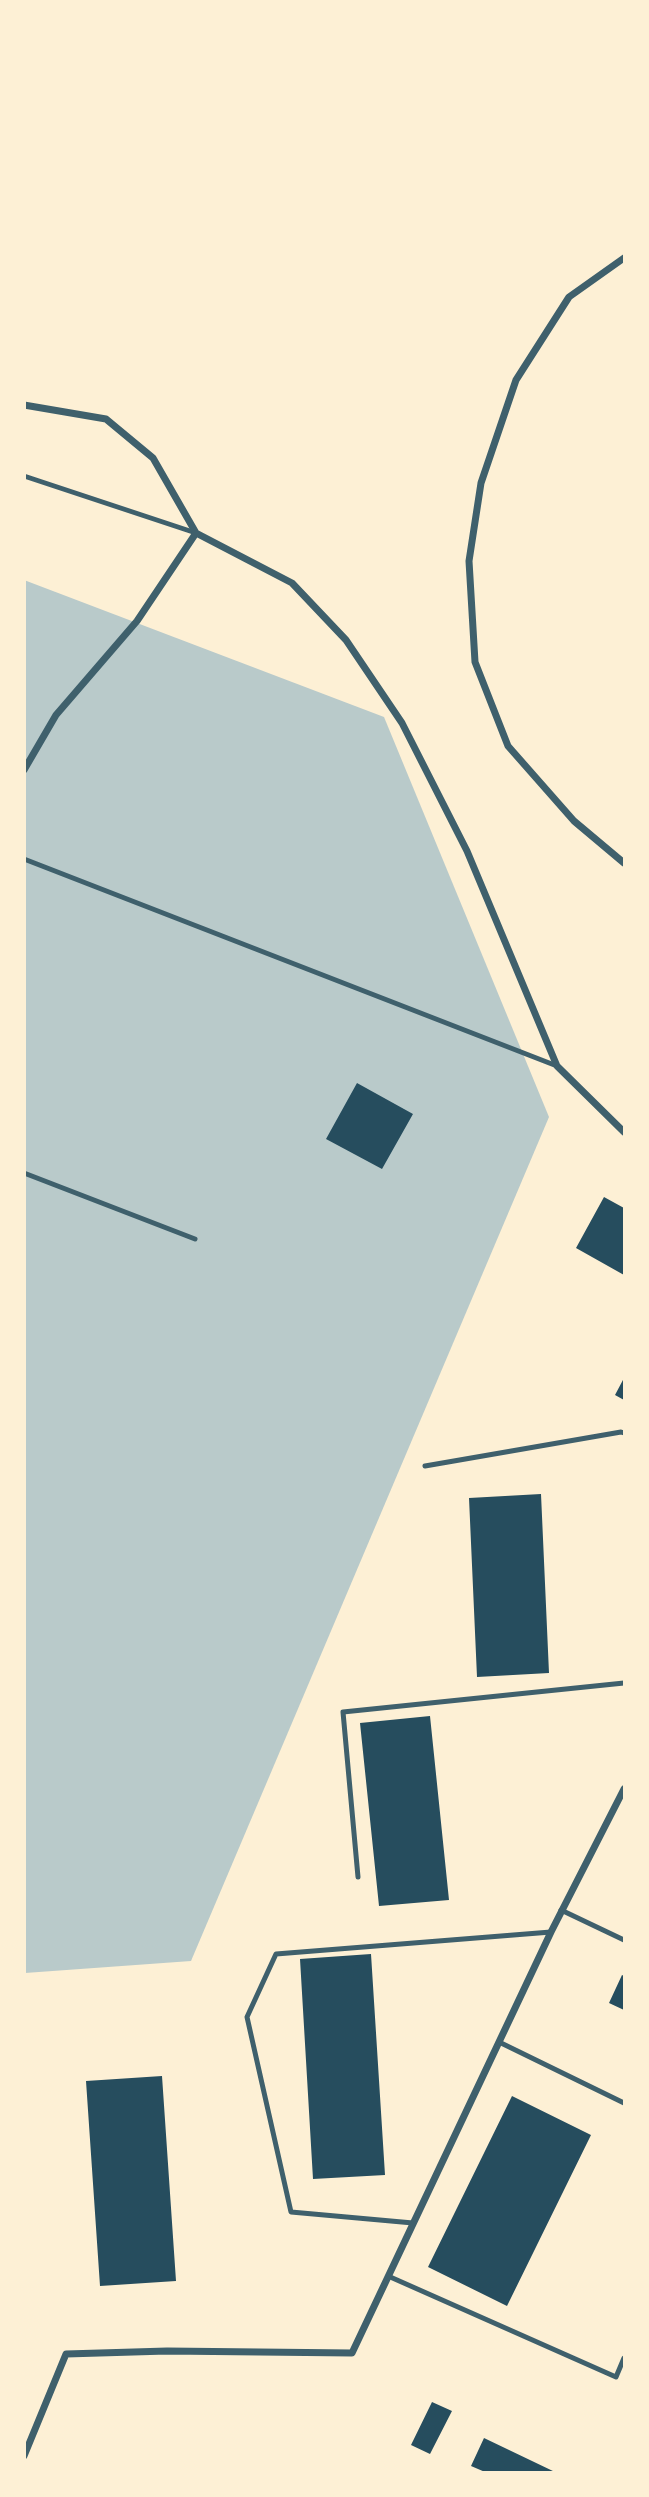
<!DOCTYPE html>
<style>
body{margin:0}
#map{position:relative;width:649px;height:2497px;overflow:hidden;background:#fdf0d5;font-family:"Noto Sans",sans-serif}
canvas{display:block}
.frame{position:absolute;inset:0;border:26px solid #fdf0d5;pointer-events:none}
</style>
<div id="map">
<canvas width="649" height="2497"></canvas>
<div class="frame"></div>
</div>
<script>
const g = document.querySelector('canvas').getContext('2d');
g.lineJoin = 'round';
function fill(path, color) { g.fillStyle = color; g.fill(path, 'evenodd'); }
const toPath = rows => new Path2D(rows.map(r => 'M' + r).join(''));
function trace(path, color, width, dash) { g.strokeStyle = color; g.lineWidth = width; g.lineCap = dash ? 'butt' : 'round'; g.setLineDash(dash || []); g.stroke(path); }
fill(toPath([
 [24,580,384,717,549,1117,191,1961,25,1973]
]), '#b9caca');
fill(toPath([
 [357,1083,413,1114,382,1169,326,1139],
 [604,1197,624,1208,624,1275,576,1248],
 [624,1378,624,1400,615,1395],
 [541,1494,549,1673,477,1677,469,1498],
 [430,1716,449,1900,379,1906,360,1723],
 [371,1954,385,2175,313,2179,300,1959],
 [622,1975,624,1976,624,2010,609,2003],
 [162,2076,176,2281,100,2286,86,2081],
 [512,2096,591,2135,507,2306,428,2267],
 [432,2402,452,2411,430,2454,411,2445],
 [484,2438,555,2472,485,2472,471,2466]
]), '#264d5e');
trace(toPath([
 [24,476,196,533],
 [24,859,557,1066],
 [24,1173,195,1239],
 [425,1466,621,1432,624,1433],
 [358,1877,343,1712,624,1683],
 [561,1910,624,1940],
 [499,2042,624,2103],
 [413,2223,291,2212,247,2017,276,1954,551,1932],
 [388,2276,616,2377,624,2358]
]), '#3f606c', 5);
trace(toPath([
 [624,258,569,297,516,380,481,483,469,561,475,662,508,746,574,821,624,863],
 [24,405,106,419,153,458,196,533],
 [24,770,56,715,137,621,196,533,292,583,346,640,402,723,467,851,557,1066,624,1132],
 [24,2456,66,2354,167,2351,352,2353,551,1932,624,1789]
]), '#3f606c', 7);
</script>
